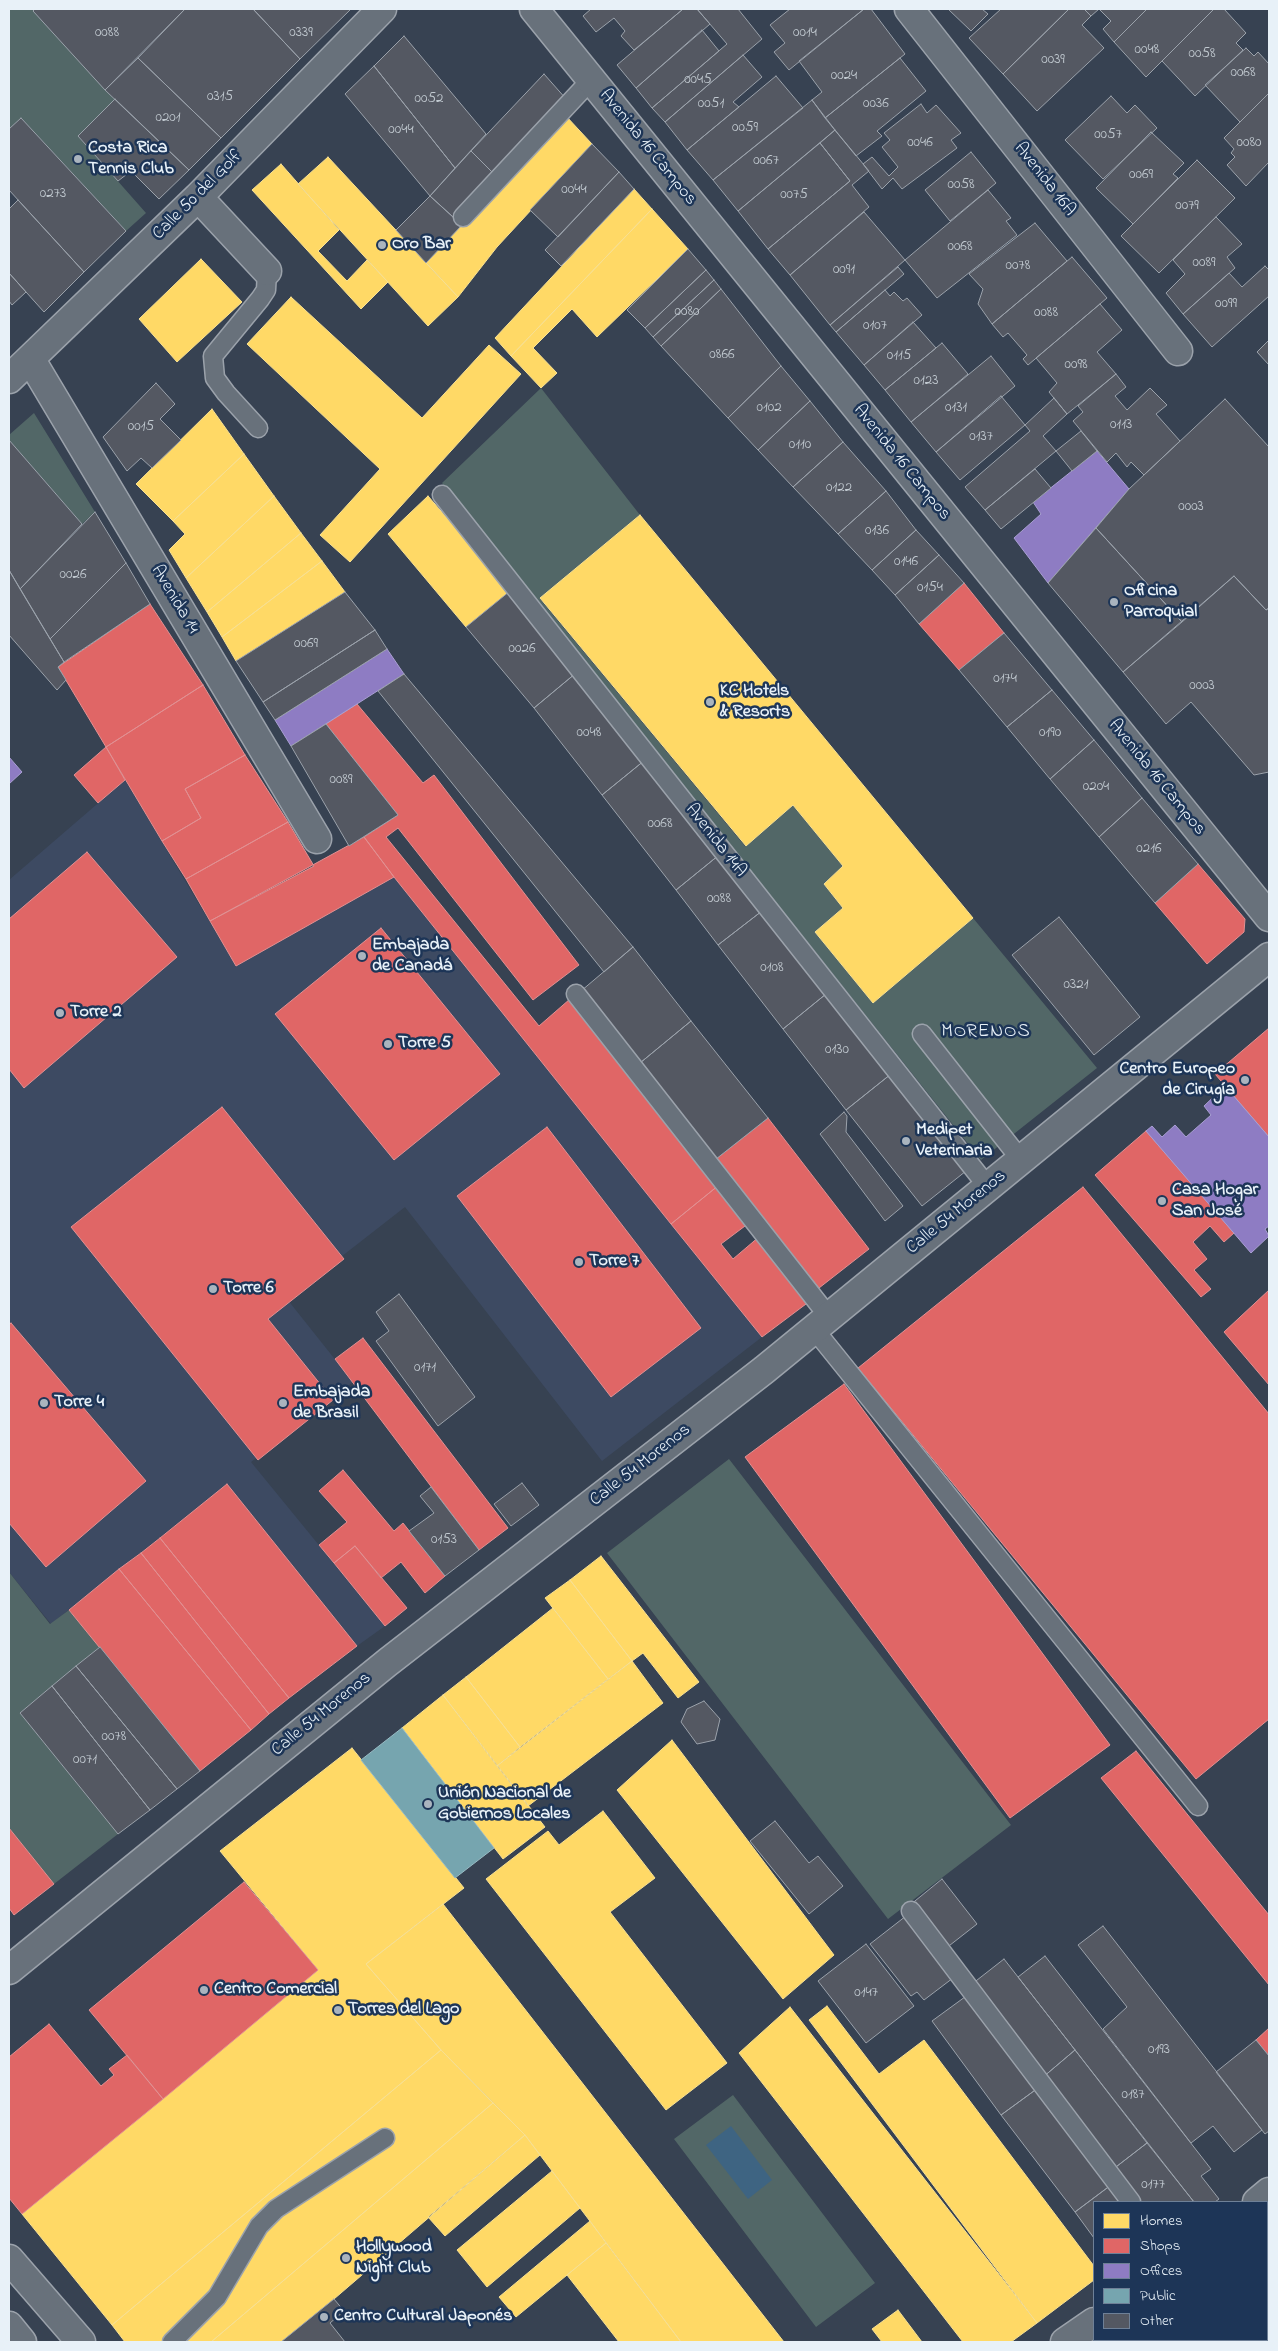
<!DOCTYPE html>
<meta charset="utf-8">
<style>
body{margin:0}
#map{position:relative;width:1278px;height:2351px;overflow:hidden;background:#374252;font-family:"Indie Flower",sans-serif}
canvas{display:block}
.frame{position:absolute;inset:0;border:10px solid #e8f1f8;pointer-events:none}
.legend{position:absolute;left:1093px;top:2201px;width:175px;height:140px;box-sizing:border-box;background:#1d3557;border:1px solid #6e8097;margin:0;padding:6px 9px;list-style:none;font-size:15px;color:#e8f1f8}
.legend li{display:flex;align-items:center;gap:10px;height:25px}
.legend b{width:25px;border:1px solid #6e8097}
</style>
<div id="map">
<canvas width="1278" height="2351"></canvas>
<div class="frame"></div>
<ul class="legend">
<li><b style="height:14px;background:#ffd966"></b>Homes</li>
<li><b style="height:14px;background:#e06666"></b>Shops</li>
<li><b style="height:14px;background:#8e7cc3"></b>Offices</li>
<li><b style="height:14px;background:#76a5af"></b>Public</li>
<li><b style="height:14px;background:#545862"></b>Other</li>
</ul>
</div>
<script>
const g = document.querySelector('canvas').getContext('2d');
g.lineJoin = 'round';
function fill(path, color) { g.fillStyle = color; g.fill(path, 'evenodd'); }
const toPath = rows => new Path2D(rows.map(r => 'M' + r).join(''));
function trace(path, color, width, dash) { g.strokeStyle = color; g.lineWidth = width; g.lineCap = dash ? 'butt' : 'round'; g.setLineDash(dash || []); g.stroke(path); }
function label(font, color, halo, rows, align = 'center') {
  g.font = font + ' "Indie Flower",sans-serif'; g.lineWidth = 5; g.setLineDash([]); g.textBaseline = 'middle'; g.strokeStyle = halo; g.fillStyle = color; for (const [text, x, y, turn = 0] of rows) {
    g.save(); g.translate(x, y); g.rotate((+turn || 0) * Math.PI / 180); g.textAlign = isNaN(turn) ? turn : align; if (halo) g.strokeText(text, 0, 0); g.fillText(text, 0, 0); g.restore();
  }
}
fill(toPath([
 [125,780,236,966,394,877,762,1337,602,1461,405,1207,287,1299,353,1382,251,1462,385,1626,357,1646,227,1484,51,1624,9,1572,9,880]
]), '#3d4a62');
fill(toPath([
 [9,9,35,9,33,11,115,99,78,136,146,213,126,231,22,119,9,129],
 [541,388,640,515,540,599,745,846,793,805,843,866,824,884,843,908,815,932,873,1003,973,918,1097,1068,981,1160,442,483],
 [34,413,95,512,82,524,9,440,9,435],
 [729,1459,1011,1825,888,1919,607,1553],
 [9,1572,50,1624,69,1610,100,1647,20,1713,118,1834,54,1884,9,1828],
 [733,2095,875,2283,816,2327,674,2139]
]), '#526767');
fill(toPath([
 [731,2126,772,2180,748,2199,706,2145]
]), '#3e6482');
const homes = toPath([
 [566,116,592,144,497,247,458,297,426,263,566,116],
 [328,157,458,297,428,326,298,184,328,157],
 [281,164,339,230,318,251,347,281,367,260,388,282,361,309,252,190,281,164],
 [634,189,652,209,511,356,495,338,634,189],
 [652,209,688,249,597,337,572,309,533,348,557,373,541,388,511,356,652,209],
 [201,259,242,302,177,362,139,319,201,259],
 [291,297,422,418,489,345,521,374,350,562,320,535,380,469,247,344,291,297],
 [212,409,244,454,173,521,136,484,212,409],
 [244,454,274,496,186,578,169,550,185,534,173,521,244,454],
 [274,496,301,533,207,612,186,578,274,496],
 [428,496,510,591,466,627,388,534,428,496],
 [640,515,973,918,873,1003,815,932,843,908,824,884,843,866,793,805,746,846,540,598,640,515],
 [301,533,322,561,222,637,207,612,301,533],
 [322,561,345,592,236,661,222,637,322,561],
 [601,1556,699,1682,678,1698,643,1653,632,1661,570,1580,601,1556],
 [570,1580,632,1661,608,1679,545,1598,570,1580],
 [553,1608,608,1679,520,1747,466,1677,553,1608],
 [632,1661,663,1703,528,1806,497,1766,632,1661],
 [466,1677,520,1747,497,1766,443,1695,466,1677],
 [443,1695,545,1827,503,1859,402,1728,443,1695],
 [672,1740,834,1955,783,1999,617,1790,672,1740],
 [352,1748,464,1888,366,1964,441,2050,112,2325,22,2214,318,1970,220,1851,352,1748],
 [603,1811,655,1878,610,1912,727,2063,666,2110,486,1879,548,1831,559,1845,603,1811],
 [443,1904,784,2342,681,2342,525,2135,441,2050,366,1964,443,1904],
 [827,2006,879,2074,924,2040,1094,2266,1094,2280,1037,2323,809,2020,827,2006],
 [790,2007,1037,2323,1011,2342,963,2342,739,2053,790,2007],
 [441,2050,493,2103,211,2342,125,2342,112,2325,441,2050],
 [493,2103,525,2135,334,2299,281,2342,211,2342,493,2103],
 [525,2135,540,2155,445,2236,428,2217,525,2135],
 [552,2171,580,2208,487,2287,457,2250,552,2171],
 [590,2221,606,2243,516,2317,499,2297,590,2221],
 [606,2243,681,2342,619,2342,567,2275,606,2243],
 [898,2310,922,2342,882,2342,872,2329,898,2310],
 [1184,2340,1242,2340,1244,2342,1181,2342,1184,2340]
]);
fill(homes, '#ffd966');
trace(homes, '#f8e092', 1);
const shops = toPath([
 [964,583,1004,633,959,670,919,624,964,583],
 [150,604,203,685,106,747,58,667,150,604],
 [203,685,245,755,185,789,201,818,162,841,106,747,203,685],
 [357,704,423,783,434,775,579,965,533,1000,398,828,386,837,539,1026,570,999,719,1185,671,1224,394,877,364,837,398,815,326,724,357,704],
 [106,747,125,780,98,803,74,775,106,747],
 [245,755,288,822,186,879,162,841,201,818,185,789,245,755],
 [288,822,314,866,210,921,186,879,288,822],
 [364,837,394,877,236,966,210,921,364,837],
 [87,852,177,957,24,1088,9,1069,9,919,87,852],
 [1198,864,1245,919,1244,932,1207,964,1155,903,1198,864],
 [381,928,500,1074,394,1160,275,1014,381,928],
 [1269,1028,1269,1137,1215,1074,1269,1028],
 [222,1107,344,1259,268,1319,333,1400,258,1460,71,1227,222,1107],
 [768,1118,869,1249,819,1288,716,1159,768,1118],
 [547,1127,701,1328,611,1397,457,1196,547,1127],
 [1146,1131,1234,1233,1224,1242,1210,1226,1193,1242,1207,1259,1194,1270,1211,1289,1201,1297,1095,1175,1146,1131],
 [719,1185,749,1223,721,1244,733,1259,760,1236,810,1301,762,1337,671,1224,719,1185],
 [1083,1187,1269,1414,1269,1719,1196,1779,858,1368,1083,1187],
 [1269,1290,1269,1385,1224,1332,1269,1290],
 [11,1323,146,1481,46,1567,9,1523,9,1325,11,1323],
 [363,1338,508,1528,479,1550,335,1359,363,1338],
 [844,1384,1110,1745,1010,1818,745,1457,844,1384],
 [343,1470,394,1531,403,1523,445,1576,425,1593,401,1562,381,1578,355,1546,334,1563,319,1545,347,1522,319,1491,343,1470],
 [227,1484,357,1646,289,1698,160,1538,227,1484],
 [160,1538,289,1698,269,1714,141,1553,160,1538],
 [355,1546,407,1608,385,1626,334,1563,355,1546],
 [141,1553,269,1714,251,1730,119,1569,141,1553],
 [119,1569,251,1730,200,1771,69,1610,119,1569],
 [1136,1751,1269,1915,1269,1985,1101,1778,1136,1751],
 [9,1828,54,1884,14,1915,9,1908,9,1828],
 [244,1882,318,1970,163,2099,89,2010,244,1882],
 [49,2024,101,2086,114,2075,109,2069,127,2055,163,2099,22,2214,9,2198,9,2057,49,2024],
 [1269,2028,1269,2056,1256,2040,1269,2028]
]);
fill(shops, '#e06666');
trace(shops, '#e29092', 1);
const offices = toPath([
 [1097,451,1129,489,1048,583,1014,538,1041,514,1033,502,1097,451],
 [387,649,404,674,291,746,275,720,387,649],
 [9,757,22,772,9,784,9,757],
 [1225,1086,1269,1137,1269,1226,1265,1229,1269,1236,1251,1253,1146,1131,1152,1126,1162,1137,1175,1125,1186,1137,1211,1115,1204,1106,1225,1086]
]);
fill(offices, '#8e7cc3');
trace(offices, '#a99fd3', 1);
const public = toPath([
 [402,1728,494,1848,455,1878,361,1760,402,1728]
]);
fill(public, '#76a5af');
trace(public, '#98bcc5', 1);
const building = toPath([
 [35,9,185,9,105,90,33,11,35,9],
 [185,9,253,9,300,59,221,138,138,58,185,9],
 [253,9,351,9,300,59,253,9],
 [591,9,681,9,682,10,634,50,621,36,625,31,614,18,596,32,583,16,591,9],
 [683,9,697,9,710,24,636,88,617,65,683,9],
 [697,9,738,9,762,39,665,122,652,108,727,44,697,9],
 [790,9,864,9,789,70,774,52,785,43,770,25,790,9],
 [864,9,871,9,905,54,825,118,812,100,822,92,799,61,864,9],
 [948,9,982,9,988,14,971,31,948,9],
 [1001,9,1069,9,1003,74,969,38,1001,9],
 [1069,9,1084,9,1091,16,1082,25,1104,48,1037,111,1003,74,1069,9],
 [1084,9,1147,9,1114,42,1103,29,1111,21,1099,9,1091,16,1084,9],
 [1147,9,1214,9,1146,77,1114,42,1147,9],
 [1214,9,1224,9,1246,33,1236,43,1243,50,1195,96,1162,61,1214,9],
 [702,30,719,51,652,108,636,88,702,30],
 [404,36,486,134,455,168,374,66,404,36],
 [1246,48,1254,56,1258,52,1269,64,1269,93,1240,122,1205,85,1246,48],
 [743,55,762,77,733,102,739,107,687,150,665,122,743,55],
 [138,58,221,138,189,170,105,90,138,58],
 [900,58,926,91,877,131,882,136,856,156,825,118,900,58],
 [374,66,455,168,430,196,345,94,374,66],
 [544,74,567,100,495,175,471,151,544,74],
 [776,76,803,108,713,180,687,150,776,76],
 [1269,93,1269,162,1246,186,1227,165,1235,157,1231,153,1234,149,1224,138,1269,93],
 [1111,96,1127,113,1135,105,1157,128,1103,179,1065,140,1111,96],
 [115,99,189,170,159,199,131,171,118,181,78,136,115,99],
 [812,100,835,130,738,211,713,180,812,100],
 [921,104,927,113,936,105,961,133,951,140,957,148,902,189,893,178,882,189,863,164,872,157,889,176,898,167,882,147,890,140,884,133,921,104],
 [21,118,126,231,84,272,9,190,9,129,21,118],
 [835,130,869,171,852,185,869,207,790,275,768,249,850,181,820,143,835,130],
 [1151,132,1184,163,1173,174,1178,178,1133,224,1096,188,1151,132],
 [820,143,850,181,768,249,738,211,820,143],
 [592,144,619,172,558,237,530,210,592,144],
 [471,151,495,175,455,219,430,196,471,151],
 [971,152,996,183,950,221,925,190,971,152],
 [1197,160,1235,198,1159,273,1121,236,1197,160],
 [619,172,634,189,561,266,545,250,619,172],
 [988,190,1011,218,1006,221,1017,235,937,298,905,260,988,190],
 [430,196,462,225,426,263,396,230,430,196],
 [18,200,84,272,44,312,9,273,9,209,18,200],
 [864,212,905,260,830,325,790,275,864,212],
 [1216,217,1242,244,1227,257,1235,268,1183,314,1166,293,1185,274,1173,260,1216,217],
 [1035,223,1067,261,992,324,978,304,983,289,969,274,1035,223],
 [688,249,706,270,645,328,627,310,688,249],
 [1072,257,1107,298,1028,365,1023,359,1027,355,1008,333,1003,337,992,324,1072,257],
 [1265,266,1269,270,1269,296,1212,347,1183,314,1229,273,1242,287,1265,266],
 [898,267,904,274,836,332,830,325,898,267],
 [706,270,714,280,653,337,645,328,706,270],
 [9,273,26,292,12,305,9,301,9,273],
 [714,280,721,289,661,346,653,337,714,280],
 [721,289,781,366,728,418,661,346,721,289],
 [885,290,890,296,894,292,903,301,907,298,922,315,864,365,836,332,885,290],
 [1100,304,1122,330,1097,352,1116,374,1067,414,1049,392,1057,383,1036,358,1100,304],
 [913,322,936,348,885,390,864,365,913,322],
 [1269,340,1269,365,1257,352,1269,340],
 [942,343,968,374,911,422,885,390,942,343],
 [991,356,1015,386,936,452,911,422,991,356],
 [781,366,810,401,758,450,728,418,781,366],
 [1116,374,1126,387,1115,396,1127,410,1150,388,1167,405,1156,414,1180,441,1144,475,1131,462,1127,467,1116,453,1107,462,1073,421,1083,412,1078,406,1116,374],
 [156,383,175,404,160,419,181,440,152,468,141,458,127,471,103,437,156,383],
 [1001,396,1025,425,960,480,936,452,1001,396],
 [1054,398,1067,414,1043,436,1056,451,985,510,965,487,1030,431,1025,425,1054,398],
 [1225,399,1269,447,1269,608,1266,610,1234,576,1182,622,1096,528,1129,489,1225,399],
 [810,401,843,442,793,487,758,450,810,401],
 [1081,431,1097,451,1072,471,1056,451,1081,431],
 [9,440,82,524,20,589,9,570,9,440],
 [843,442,886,491,838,534,793,487,843,442],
 [1035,469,1051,488,1001,529,985,510,1035,469],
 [886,491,916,530,872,570,838,534,886,491],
 [95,512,126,563,50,639,20,589,95,512],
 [1096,528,1182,622,1123,672,1048,583,1096,528],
 [916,530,939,555,895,595,872,570,916,530],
 [939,555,964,583,919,624,895,595,939,555],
 [126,563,150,604,64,662,50,639,126,563],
 [9,570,64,662,58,667,66,680,57,690,9,635,9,570],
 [1234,576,1266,610,1269,608,1269,772,1254,775,1191,702,1166,724,1123,672,1234,576],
 [510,591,576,673,534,708,466,627,510,591],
 [345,592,375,630,263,702,236,661,345,592],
 [375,630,387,649,275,720,263,702,375,630],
 [1004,633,1052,690,1007,727,959,670,1004,633],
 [576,673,645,760,602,795,534,708,576,673],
 [404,674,633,947,604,972,378,691,404,674],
 [1052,690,1094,740,1050,779,1007,727,1052,690],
 [326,724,398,815,349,846,291,746,326,724],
 [1094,740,1142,798,1099,837,1050,779,1094,740],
 [645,760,719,855,676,890,602,795,645,760],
 [1142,798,1198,864,1155,903,1099,837,1142,798],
 [719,855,762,911,718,945,676,890,719,855],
 [762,911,826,994,783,1029,718,945,762,911],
 [1059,917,1140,1017,1094,1055,1012,955,1059,917],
 [633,947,691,1021,640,1063,581,991,633,947],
 [826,994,891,1074,846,1110,783,1029,826,994],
 [691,1021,768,1118,716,1159,640,1063,691,1021],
 [891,1074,966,1171,922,1206,846,1110,891,1074],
 [844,1112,847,1116,846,1132,903,1206,885,1221,820,1134,844,1112],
 [399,1294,475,1397,438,1426,376,1341,389,1331,376,1312,399,1294],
 [522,1483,539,1505,511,1526,494,1504,522,1483],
 [431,1487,479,1550,445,1576,409,1531,434,1513,420,1496,431,1487],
 [100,1647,200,1771,177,1789,76,1666,100,1647],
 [76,1666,177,1789,150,1810,52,1686,76,1666],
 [52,1686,150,1810,118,1834,20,1713,52,1686],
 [704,1701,720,1719,715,1740,697,1744,681,1722,687,1709,704,1701],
 [775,1821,809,1863,818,1856,843,1886,809,1914,750,1841,775,1821],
 [942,1879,977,1924,945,1949,910,1905,942,1879],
 [906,1916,953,1978,924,2000,917,1992,911,1996,870,1944,906,1916],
 [1103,1926,1262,2130,1234,2152,1213,2126,1191,2143,1103,2029,1127,2007,1078,1945,1103,1926],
 [866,1944,914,2006,866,2043,818,1981,866,1944],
 [1045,1956,1211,2169,1201,2176,1219,2199,1215,2202,1194,2202,1018,1977,1045,1956],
 [1004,1959,1075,2050,1042,2078,972,1984,1004,1959],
 [969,1994,1038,2088,1001,2115,932,2021,969,1994],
 [1256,2040,1269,2056,1269,2131,1265,2134,1216,2072,1256,2040],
 [1075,2050,1147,2143,1112,2170,1042,2078,1075,2050],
 [1038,2088,1111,2185,1075,2212,1001,2115,1038,2088],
 [1147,2143,1194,2202,1137,2202,1112,2170,1147,2143],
 [1111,2185,1124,2202,1094,2202,1094,2238,1075,2212,1111,2185],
 [334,2299,344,2311,330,2323,345,2342,281,2342,334,2299]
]);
fill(building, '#545862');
trace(building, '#9ba2ab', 1);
const service = toPath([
 [463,217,591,80],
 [258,428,226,393,215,378,213,356,260,299,266,290,267,271],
 [442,495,988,1187],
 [576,994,829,1317],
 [922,1034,1021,1160],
 [814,1329,1198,1806],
 [911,1911,1131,2202],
 [172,2342,217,2297,259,2226,276,2209,385,2138]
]);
const minor = toPath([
 [534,9,1269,917],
 [909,9,1178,351],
 [198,197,267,271],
 [31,360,317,839],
 [9,379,198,197,382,9],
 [1257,2202,1269,2192],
 [1267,2328,1269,2331],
 [1065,2342,1094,2322]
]);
const secondary = toPath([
 [9,1970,388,1662,764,1370,1269,957],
 [9,2259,81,2342],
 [9,2326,22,2342]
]);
trace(service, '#9ba2ab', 21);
trace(minor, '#9ba2ab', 31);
trace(secondary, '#9ba2ab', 31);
trace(service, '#68717b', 18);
trace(minor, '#68717b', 28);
trace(secondary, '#68717b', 28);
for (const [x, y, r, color] of [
 [78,159,5,"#aab4be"],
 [382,245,5,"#aab4be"],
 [1114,602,5,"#aab4be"],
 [710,702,5,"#aab4be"],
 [362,956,5,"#aab4be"],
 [60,1013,5,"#aab4be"],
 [388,1044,5,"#aab4be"],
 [1245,1080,5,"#aab4be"],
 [906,1141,5,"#aab4be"],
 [1162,1201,5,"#aab4be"],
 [579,1262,5,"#aab4be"],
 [213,1289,5,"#aab4be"],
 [44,1403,5,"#aab4be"],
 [283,1403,5,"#aab4be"],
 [428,1804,5,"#aab4be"],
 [204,1990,5,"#aab4be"],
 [338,2010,5,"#aab4be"],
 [346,2258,5,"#aab4be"],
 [324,2317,5,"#aab4be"]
]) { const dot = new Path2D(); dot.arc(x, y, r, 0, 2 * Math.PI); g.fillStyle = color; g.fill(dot); trace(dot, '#1d3557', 2); }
label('15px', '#c3cbd2', null, [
 ["0088",107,34],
 ["0339",301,34],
 ["0014",805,34],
 ["0048",1147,51],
 ["0058",1202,55],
 ["0039",1053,61],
 ["0068",1243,74],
 ["0024",844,77],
 ["0045",698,81],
 ["0315",220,98],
 ["0052",429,100],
 ["0051",711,105],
 ["0036",876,105],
 ["0201",168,119],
 ["0059",745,129],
 ["0044",401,131],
 ["0057",1108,136],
 ["0046",920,144],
 ["0080",1249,144],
 ["0067",766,162],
 ["0069",1141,176],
 ["0058",961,186],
 ["0044",574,191],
 ["0273",53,195],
 ["0075",794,196],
 ["0079",1187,207],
 ["0068",960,248],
 ["0089",1204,264],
 ["0078",1018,267],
 ["0091",844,271],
 ["0099",1226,305],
 ["0080",687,313],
 ["0088",1046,314],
 ["0107",875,327],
 ["0866",722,356],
 ["0115",899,357],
 ["0098",1076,366],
 ["0123",926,382],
 ["0102",769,409],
 ["0131",956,409],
 ["0113",1121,426],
 ["0015",141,428],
 ["0137",981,438],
 ["0110",800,446],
 ["0122",839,489],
 ["0003",1191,508],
 ["0136",877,532],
 ["0146",906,563],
 ["0026",73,576],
 ["0154",930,589],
 ["0069",306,645],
 ["0026",522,650],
 ["0174",1005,680],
 ["0003",1202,687],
 ["0048",589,734],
 ["0190",1050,734],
 ["0089",341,781],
 ["0204",1096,788],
 ["0068",660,825],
 ["0216",1149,850],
 ["0088",719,900],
 ["0108",772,969],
 ["0321",1076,986],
 ["0130",837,1051],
 ["0171",425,1369],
 ["0153",444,1541],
 ["0078",114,1738],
 ["0071",85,1761],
 ["0147",866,1994],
 ["0193",1159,2051],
 ["0187",1133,2096],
 ["0177",1153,2186]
]);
label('18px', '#e8f1f8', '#1d3557', [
 ["Avenida 16 Campos",647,148,51],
 ["Avenida 16A",1044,180,52],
 ["Calle 50 del Golf",198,196,-45],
 ["Avenida 16 Campos",901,463,51],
 ["Avenida 14",174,600,59],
 ["Avenida 16 Campos",1156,778,51],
 ["Avenida 14A",715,841,52],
 ["Calle 54 Morenos",957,1213,-39],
 ["Calle 54 Morenos",641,1466,-38],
 ["Calle 54 Morenos",322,1715,-39]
]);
label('bold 18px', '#e8f1f8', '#1d3557', [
 ["Costa Rica",88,149],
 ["Tennis Club",88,170],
 ["Oro Bar",392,245],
 ["Oficina",1124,592],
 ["Parroquial",1124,613],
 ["KC Hotels",720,692],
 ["& Resorts",720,713],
 ["Embajada",372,946],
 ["de Canadá",372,967],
 ["Torre 2",70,1013],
 ["Torre 5",398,1044],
 ["Centro Europeo",1235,1070,"right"],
 ["de Cirugía",1235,1091,"right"],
 ["Medipet",916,1131],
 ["Veterinaria",916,1152],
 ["Casa Hogar",1172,1191],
 ["San José",1172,1212],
 ["Torre 7",589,1262],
 ["Torre 6",223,1289],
 ["Embajada",293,1393],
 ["de Brasil",293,1414],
 ["Torre 4",54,1403],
 ["Unión Nacional de",438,1794],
 ["Gobiernos Locales",438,1815],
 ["Centro Comercial",214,1990],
 ["Torres del Lago",348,2010],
 ["Hollywood",356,2248],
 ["Night Club",356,2269],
 ["Centro Cultural Japonés",334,2317]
], 'left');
g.letterSpacing = '1px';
label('19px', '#e8f1f8', '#1d3557', [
 ["MORENOS",986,1033]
]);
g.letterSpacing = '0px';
</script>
